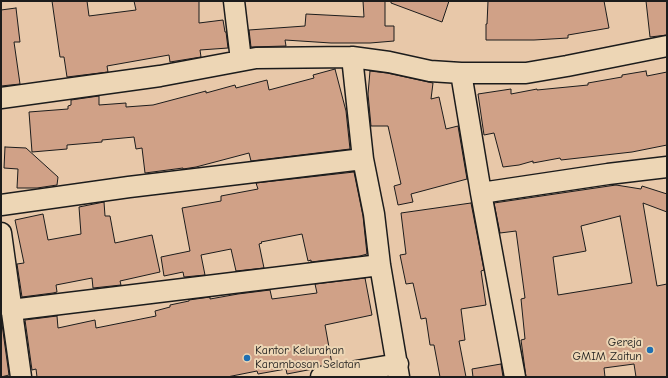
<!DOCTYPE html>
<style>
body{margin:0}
#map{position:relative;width:668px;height:378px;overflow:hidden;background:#e8c8a9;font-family:"Comic Neue",sans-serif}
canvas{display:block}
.frame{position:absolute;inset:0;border:2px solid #1c1c1c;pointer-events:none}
</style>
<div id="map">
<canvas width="668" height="378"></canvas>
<div class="frame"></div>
</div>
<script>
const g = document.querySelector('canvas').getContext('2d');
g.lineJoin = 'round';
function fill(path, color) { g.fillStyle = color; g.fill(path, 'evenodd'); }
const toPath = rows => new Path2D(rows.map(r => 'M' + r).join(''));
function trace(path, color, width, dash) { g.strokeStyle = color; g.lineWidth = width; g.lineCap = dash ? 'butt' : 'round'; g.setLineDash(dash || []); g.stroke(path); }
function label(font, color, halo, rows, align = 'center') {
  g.font = font + ' "Comic Neue",sans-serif'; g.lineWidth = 4; g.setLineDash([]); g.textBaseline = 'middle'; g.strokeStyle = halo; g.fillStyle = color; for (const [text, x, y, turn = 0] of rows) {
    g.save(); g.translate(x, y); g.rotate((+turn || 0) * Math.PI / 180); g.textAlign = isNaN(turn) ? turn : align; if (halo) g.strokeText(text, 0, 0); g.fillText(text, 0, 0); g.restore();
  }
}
const building = toPath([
 [52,1,87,1,89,16,136,10,134,1,199,1,199,23,223,20,225,32,226,32,228,48,200,50,201,57,170,62,169,55,107,66,108,72,67,77,64,57,60,57,52,1],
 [363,1,385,1,385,26,394,26,394,41,370,43,331,43,285,40,286,46,251,47,249,30,305,26,306,14,364,17,363,1],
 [391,1,449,1,442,22,391,3,391,1],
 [488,1,604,1,609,28,568,35,568,38,534,40,486,40,486,24,487,24,488,1],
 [646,1,667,1,667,35,650,37,646,1],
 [16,8,20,42,14,42,20,84,1,86,1,10,16,8],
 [335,69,346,111,350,149,251,161,249,153,196,167,183,169,183,168,145,173,142,148,136,149,134,137,102,140,102,142,67,145,67,149,32,152,29,112,68,109,68,106,71,105,71,100,99,96,99,105,126,103,126,107,153,105,206,91,206,93,235,85,236,88,267,80,269,90,314,78,313,75,335,69],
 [370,71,387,73,433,83,431,99,439,97,446,129,458,126,467,179,411,194,413,202,398,205,394,186,401,184,388,126,371,126,368,94,370,71],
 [646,71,647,76,667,72,667,145,632,152,561,160,560,158,533,163,533,161,519,165,503,167,494,133,484,135,478,94,511,89,511,94,537,89,537,90,588,85,588,83,622,77,622,75,646,71],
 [5,147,26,148,58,177,57,185,37,188,17,188,18,169,4,168,5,147],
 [354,172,363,216,367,254,360,256,311,262,311,260,308,261,302,234,261,242,262,243,259,244,264,268,236,271,231,249,201,255,205,275,184,277,183,272,164,276,161,257,190,251,182,208,221,201,221,196,258,189,256,183,354,172],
 [616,185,641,189,642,186,667,194,667,212,643,203,657,286,667,284,667,377,636,377,634,364,604,368,605,377,526,377,521,340,525,339,521,299,525,298,516,231,500,233,494,203,616,185],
 [620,216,632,283,558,295,553,257,586,251,581,226,620,216],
 [104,202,105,216,110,216,115,243,152,235,160,272,120,281,121,285,93,288,92,278,56,285,57,292,53,293,22,297,17,264,24,263,15,220,43,214,48,240,81,234,79,207,104,202],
 [471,203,484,270,481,271,486,305,461,309,465,340,459,341,466,377,440,377,434,345,430,345,426,318,421,319,413,283,406,284,400,255,406,254,401,213,471,203],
 [365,278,372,315,325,325,332,364,319,366,313,369,287,374,286,369,258,374,257,371,227,377,37,377,36,369,32,370,25,320,57,316,58,328,95,320,96,328,156,316,155,311,170,307,170,305,189,301,189,300,210,297,210,299,238,294,270,290,272,299,317,293,315,284,365,278],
 [1,317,9,375,1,377,1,317],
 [501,364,503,377,473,377,472,369,501,364]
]);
fill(building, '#d0a187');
trace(building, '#1c1c1c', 1);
const street = toPath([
 [234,1,241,60],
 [352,57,363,159,374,214,380,265,399,377],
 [461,73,481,193,515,377],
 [1,98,160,76,256,58,352,57,389,62,430,71,461,73,526,73,567,66,667,46],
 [481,193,608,174,667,167],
 [1,205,129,187,363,159],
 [1,233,21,377],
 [11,310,380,265],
 [321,377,398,364]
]);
trace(street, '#1c1c1c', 23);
trace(street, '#edd6b5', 20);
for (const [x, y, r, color] of [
 [650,350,4,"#1f6fb2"],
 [247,358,4,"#1f6fb2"]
]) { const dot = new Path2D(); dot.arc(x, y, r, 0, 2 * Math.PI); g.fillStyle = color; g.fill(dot); trace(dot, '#edd6b5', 1.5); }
label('12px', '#1c1c1c', '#edd6b5', [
 ["Gereja",642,343],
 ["GMIM Zaitun",642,357],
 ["Kantor Kelurahan",255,351,"left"],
 ["Karambosan Selatan",255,365,"left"]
], 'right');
</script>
